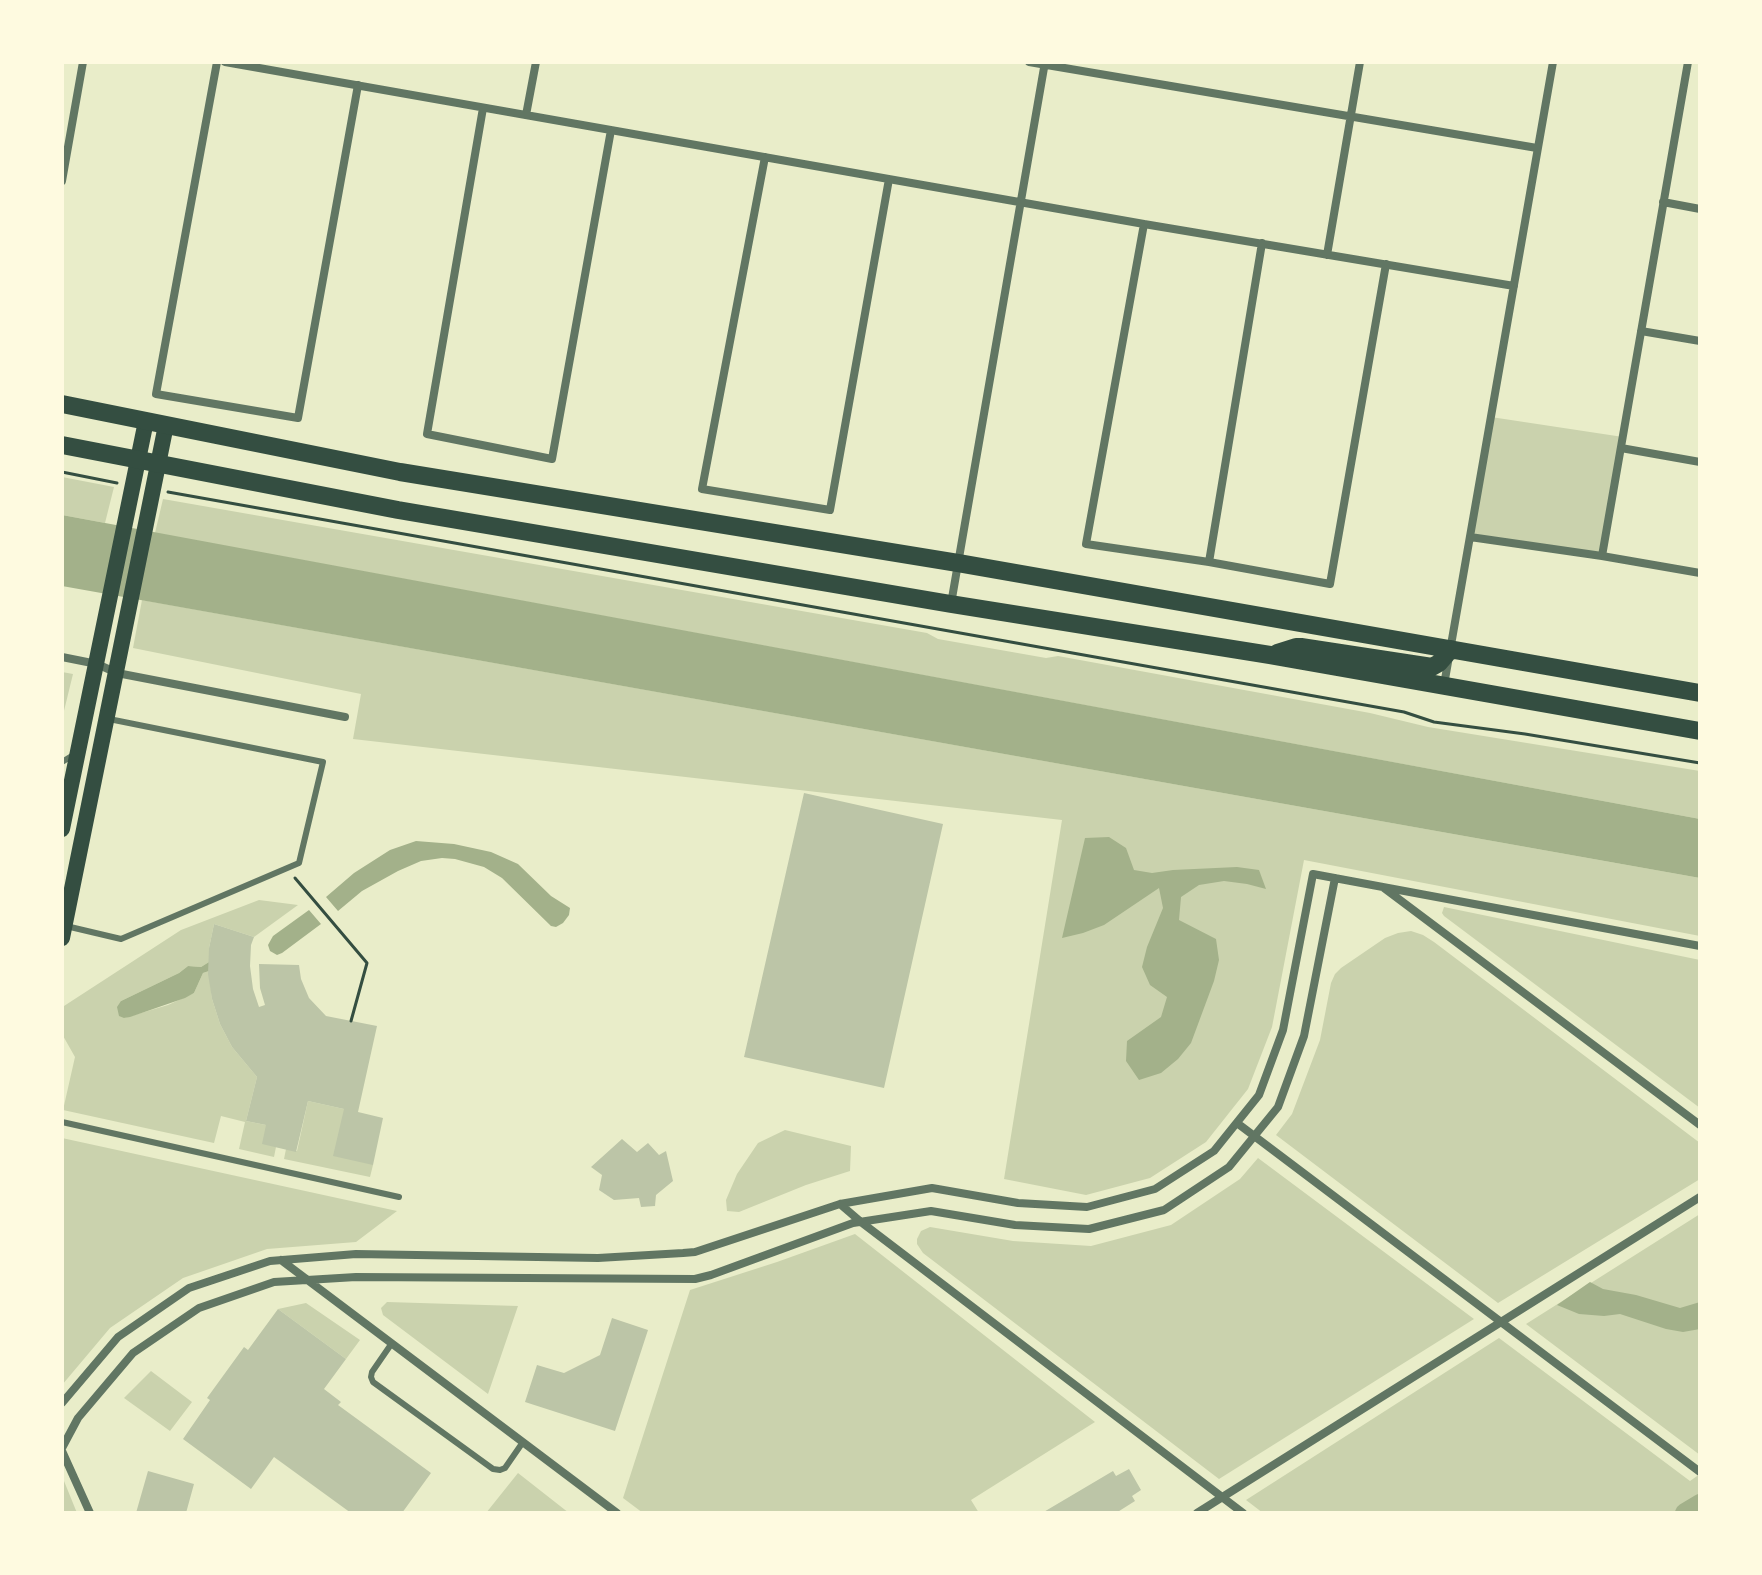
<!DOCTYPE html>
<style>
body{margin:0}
#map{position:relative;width:1762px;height:1575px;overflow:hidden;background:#e9edc9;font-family:"DM Sans",sans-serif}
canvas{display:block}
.frame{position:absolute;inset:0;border:64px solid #fefae0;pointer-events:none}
</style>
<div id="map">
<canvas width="1762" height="1575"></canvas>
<div class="frame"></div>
</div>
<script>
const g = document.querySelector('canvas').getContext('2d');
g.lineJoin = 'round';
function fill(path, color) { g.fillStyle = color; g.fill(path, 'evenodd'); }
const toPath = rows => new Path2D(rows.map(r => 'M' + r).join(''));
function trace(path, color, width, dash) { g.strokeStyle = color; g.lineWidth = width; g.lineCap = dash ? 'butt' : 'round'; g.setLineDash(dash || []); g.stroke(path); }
fill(toPath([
 [1491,417,1623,437,1602,556,1470,537],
 [62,477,114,487,105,523,62,515],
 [163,499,927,633,938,639,1046,658,1058,656,1370,713,1428,727,1700,771,1700,819,155,533],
 [142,600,1700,878,1700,936,1304,860,1272,1027,1248,1089,1206,1142,1150,1178,1086,1195,1004,1179,1062,820,353,739,361,694,133,648],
 [62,672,73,674,62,719],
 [259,900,298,905,254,937,214,924,209,948,209,962,201,967,188,966,179,973,121,1001,124,1018,168,1005,194,993,203,973,209,971,212,999,220,1024,232,1047,257,1077,246,1121,266,1125,276,1147,274,1157,239,1149,245,1122,221,1116,214,1143,63,1110,75,1057,62,1034,62,1015,64,1006,181,930],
 [1444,907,1700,960,1700,1108,1444,916,1442,913],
 [1411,931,1423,935,1434,942,1700,1143,1700,1179,1498,1303,1276,1135,1292,1114,1320,1040,1331,983,1335,974,1341,968,1385,938,1398,933],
 [308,1101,344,1109,373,1165,370,1177,284,1159,286,1149,297,1151],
 [785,1130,851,1146,850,1171,806,1185,739,1212,727,1211,726,1200,737,1174,758,1143],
 [62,1138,397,1211,356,1242,267,1249,183,1278,110,1328,62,1385],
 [1258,1158,1474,1319,1219,1479,923,1253,917,1244,917,1239,921,1231,930,1227,1013,1241,1091,1246,1171,1225,1240,1179],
 [1700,1214,1700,1455,1526,1324],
 [855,1234,1095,1422,971,1500,979,1513,643,1513,623,1498,690,1290,777,1262],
 [387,1302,518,1306,488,1394,383,1315,381,1308],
 [306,1303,360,1340,346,1359,278,1309],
 [1499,1338,1690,1481,1700,1474,1700,1513,1263,1513,1246,1500],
 [151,1371,192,1402,170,1431,124,1398],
 [518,1473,569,1513,486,1513],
 [62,1480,64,1481,77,1513,62,1513]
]), '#cad2ad');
fill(toPath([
 [62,515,1700,819,1700,878,62,586],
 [1109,837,1126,848,1134,870,1152,873,1173,870,1237,867,1259,870,1266,889,1247,884,1224,881,1199,885,1181,897,1179,920,1216,939,1219,960,1214,981,1191,1043,1178,1059,1161,1073,1139,1080,1126,1061,1127,1041,1161,1017,1167,997,1150,985,1142,967,1147,947,1163,908,1159,888,1104,925,1083,933,1062,938,1085,838],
 [416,841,454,844,491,852,518,864,551,896,570,908,569,915,563,923,556,927,551,926,502,878,484,867,455,859,442,858,421,861,398,871,362,891,338,911,326,897,354,873,390,850],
 [309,910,321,924,282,953,277,955,270,951,268,945,273,936],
 [209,962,209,971,203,973,194,993,185,998,130,1017,124,1018,119,1016,117,1007,121,1001,179,973,188,966,201,967],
 [1590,1282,1603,1289,1636,1295,1680,1308,1700,1302,1700,1329,1683,1332,1666,1329,1620,1314,1604,1316,1579,1314,1557,1305]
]), '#a3b18a');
trace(toPath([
 [1685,1513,1700,1504]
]), '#a3b18a', 20);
fill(toPath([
 [804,793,943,824,884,1088,744,1057],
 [214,924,254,937,251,945,250,966,253,989,259,1007,265,1005,260,988,259,964,299,965,301,979,309,998,326,1016,377,1026,358,1112,383,1118,373,1165,333,1156,344,1109,308,1101,296,1152,262,1144,266,1125,246,1121,257,1077,232,1047,220,1024,212,999,208,974,209,948],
 [622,1139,637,1152,648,1143,659,1155,666,1151,673,1181,656,1195,655,1206,641,1207,639,1198,614,1200,599,1190,602,1175,591,1167],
 [278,1309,346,1359,324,1389,341,1402,338,1405,431,1473,402,1513,351,1513,274,1457,251,1489,183,1439,210,1400,207,1398,244,1347,248,1350],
 [612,1318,648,1330,615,1431,525,1402,537,1365,564,1373,600,1355],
 [1129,1469,1141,1490,1132,1496,1135,1501,1116,1513,1042,1513,1113,1471,1116,1476],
 [148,1471,194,1484,186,1513,136,1513]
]), '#bcc5a7');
trace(toPath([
 [62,472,117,483],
 [168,492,1404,712,1434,722,1525,734,1700,763],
 [295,878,367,963,351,1021]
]), '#344e41', 3);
trace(toPath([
 [62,762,75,754],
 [66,926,121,939,299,863,323,762,109,719],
 [62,1122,399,1197],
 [392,1343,372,1372,371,1377,373,1382,493,1469,500,1470,505,1468,523,1442]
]), '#617663', 6);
trace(toPath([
 [217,62,156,394,298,418,358,85],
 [225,62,1144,224,1514,286],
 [1029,62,1537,148],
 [483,108,427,434,552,459,611,130],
 [526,115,536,62],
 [765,157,702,489,830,510,889,179],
 [62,181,83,62],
 [1663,202,1700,209],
 [1144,224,1086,544,1209,562,1330,584,1386,264],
 [1327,255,1360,62],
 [1641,331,1700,341],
 [1621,448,1700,462],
 [1470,537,1602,556,1700,573],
 [1602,556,1688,62],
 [1209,562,1262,243],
 [951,604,1045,62],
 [62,657,97,664,117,673,345,717],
 [1444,685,1553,62],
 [1384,888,1700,1125],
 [1237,1123,1700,1472],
 [840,1204,861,1222,1243,1513],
 [281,1260,617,1513],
 [62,1403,118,1337,189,1288,270,1261,356,1254,598,1258,683,1253,695,1252,840,1204,932,1188,1018,1203,1087,1207,1155,1189,1214,1151,1259,1095,1283,1030,1313,874,1700,946],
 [62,1448,78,1418,133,1353,199,1308,274,1282,356,1277,695,1279,711,1275,853,1223,931,1211,1015,1225,1089,1229,1164,1210,1229,1167,1278,1107,1304,1036,1335,878],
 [62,1451,90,1513],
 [1197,1513,1700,1197]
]), '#617663', 8);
trace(toPath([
 [62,829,146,421],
 [62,938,166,425]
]), '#344e41', 16);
trace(toPath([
 [62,404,400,472,958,563,1700,693],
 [62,445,398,510,951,604,1270,655,1700,731],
 [1277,653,1296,647,1301,647,1432,667,1439,663,1451,649]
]), '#344e41', 18);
</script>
